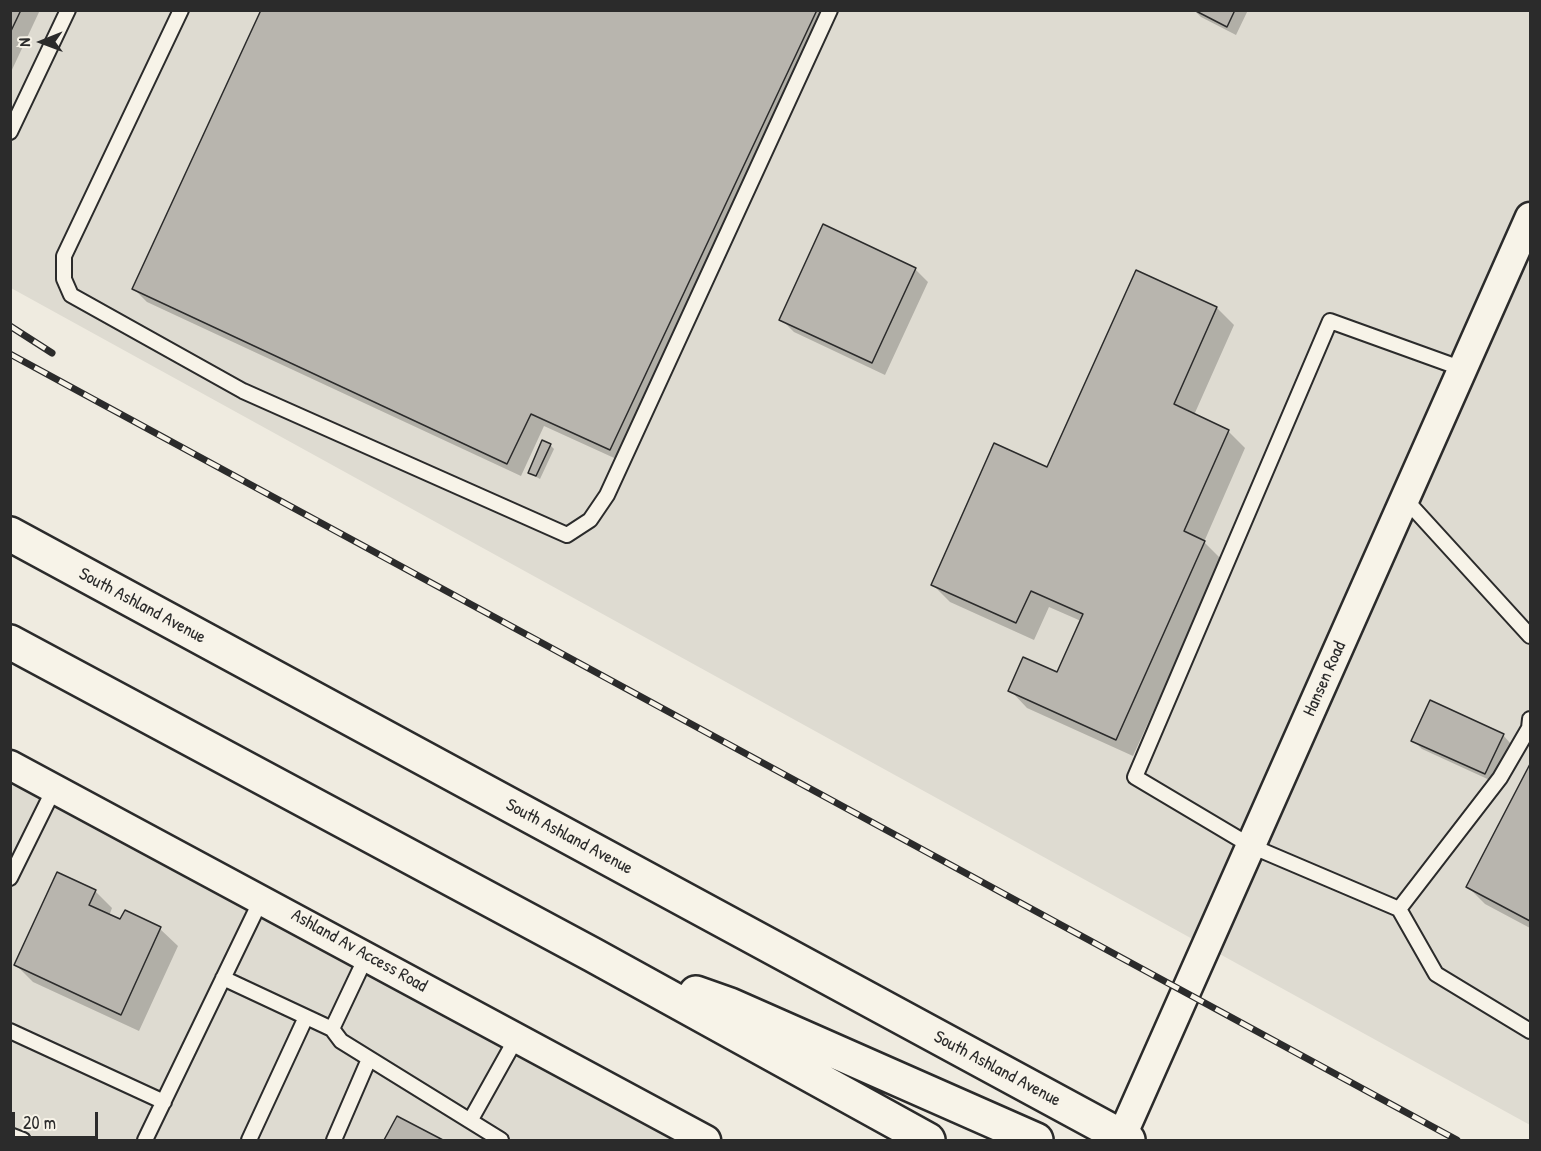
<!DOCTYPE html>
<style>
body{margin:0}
#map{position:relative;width:1541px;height:1151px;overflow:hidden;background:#efebe0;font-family:"Patrick Hand",sans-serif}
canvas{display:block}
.frame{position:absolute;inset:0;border:12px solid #2b2b2b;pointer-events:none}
.north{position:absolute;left:12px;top:12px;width:60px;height:60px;-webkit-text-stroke:4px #f7f3e8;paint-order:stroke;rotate:269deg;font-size:16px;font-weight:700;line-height:24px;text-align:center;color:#2b2b2b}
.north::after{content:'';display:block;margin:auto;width:21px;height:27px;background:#2b2b2b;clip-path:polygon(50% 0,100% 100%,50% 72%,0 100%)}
.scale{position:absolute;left:12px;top:1112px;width:86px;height:27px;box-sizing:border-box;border:3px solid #2b2b2b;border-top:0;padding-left:8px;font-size:18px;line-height:21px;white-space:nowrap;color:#2b2b2b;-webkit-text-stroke:4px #f7f3e8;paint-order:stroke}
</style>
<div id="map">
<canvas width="1541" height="1151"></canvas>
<div class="frame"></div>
<div class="north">N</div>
<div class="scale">20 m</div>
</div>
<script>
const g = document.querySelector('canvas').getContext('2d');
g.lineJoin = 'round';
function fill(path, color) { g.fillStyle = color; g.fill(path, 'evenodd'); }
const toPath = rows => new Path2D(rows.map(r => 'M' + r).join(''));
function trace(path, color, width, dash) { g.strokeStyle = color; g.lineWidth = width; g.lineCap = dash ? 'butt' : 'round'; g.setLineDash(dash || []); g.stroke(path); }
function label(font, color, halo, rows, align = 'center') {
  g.font = font + ' "Patrick Hand",sans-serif'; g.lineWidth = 4.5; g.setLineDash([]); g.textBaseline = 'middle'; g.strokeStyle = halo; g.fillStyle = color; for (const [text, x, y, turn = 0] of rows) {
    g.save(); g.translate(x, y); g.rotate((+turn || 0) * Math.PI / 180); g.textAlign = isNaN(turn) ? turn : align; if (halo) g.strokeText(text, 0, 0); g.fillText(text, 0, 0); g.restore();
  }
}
fill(toPath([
 [11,11,1530,11,1530,1125,11,288],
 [10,763,704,1140,11,1140]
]), '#dedbd1');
fill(toPath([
 [10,10,40,10,10,74],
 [263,10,836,10,623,462,544,426,521,476,147,302,134,289],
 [1194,10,1248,10,1236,35,1201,17],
 [915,269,928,282,885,375,794,332,781,319],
 [1136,272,1217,308,1234,325,1194,415,1228,431,1245,448,1204,542,1222,560,1133,756,1027,708,1010,690,1057,674,1081,621,1049,607,1034,640,950,602,933,585,1048,469],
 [550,445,554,449,540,479,529,473],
 [1503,735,1511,744,1494,782,1422,749,1413,740],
 [1530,767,1530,928,1485,904,1467,886],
 [95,891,112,908,109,916,121,921,125,912,160,929,178,946,139,1031,33,982,16,965],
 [398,1118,439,1140,385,1140]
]), '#0003');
const building = toPath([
 [10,10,21,10,10,33,10,10],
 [261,10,817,10,610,450,531,414,507,464,132,289,261,10],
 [1194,10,1235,10,1227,27,1194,10],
 [823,224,916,268,872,363,779,320,823,224],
 [1136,270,1217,307,1174,404,1229,430,1184,531,1205,541,1116,740,1008,691,1023,657,1057,672,1083,614,1031,591,1016,623,931,585,994,443,1047,467,1136,270],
 [542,440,551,444,536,476,528,473,542,440],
 [1430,700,1504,734,1485,774,1411,741,1430,700],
 [1530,764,1530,921,1466,887,1530,764],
 [57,872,96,890,89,905,120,919,125,910,161,927,121,1015,14,965,57,872],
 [397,1116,443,1140,384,1140,397,1116]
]);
fill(building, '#b8b5ae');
trace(building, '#2b2b2b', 1.5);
const service = toPath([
 [181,10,64,256,64,279,71,295,243,391,567,535,590,520,607,495,830,10],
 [10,132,68,10],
 [1463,369,1330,321,1135,777,1251,846,1399,909,1500,778,1529,728,1530,719],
 [1405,499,1530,636],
 [10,878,54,789],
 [1399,909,1436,974,1530,1031],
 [367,955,332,1029,341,1041,501,1140],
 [223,978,332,1029],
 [10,1031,164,1102],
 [470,1121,517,1037],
 [10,1135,23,1140],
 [145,1140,262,898],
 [249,1140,306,1017],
 [334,1140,369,1059]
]);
const minor = toPath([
 [10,765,706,1140],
 [1120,1140,1530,217]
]);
const secondary = toPath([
 [10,534,1128,1140],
 [10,642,593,955,928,1140],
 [696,993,730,1005,1036,1140]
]);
trace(service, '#2b2b2b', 18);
trace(minor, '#2b2b2b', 33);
trace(secondary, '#2b2b2b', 38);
trace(service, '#f7f3e8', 14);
trace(minor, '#f7f3e8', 28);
trace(secondary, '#f7f3e8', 33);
const rail = toPath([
 [10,326,52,353],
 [10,354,1457,1140]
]);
trace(rail, '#2b2b2b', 7);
trace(rail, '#f7f3e8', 4.5, [14]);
label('18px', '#2b2b2b', '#f7f3e8', [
 ["South Ashland Avenue",142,606,28],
 ["Hansen Road",1325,679,-66],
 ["South Ashland Avenue",569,837,28],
 ["Ashland Av Access Road",359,951,29],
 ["South Ashland Avenue",997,1069,28]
]);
</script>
